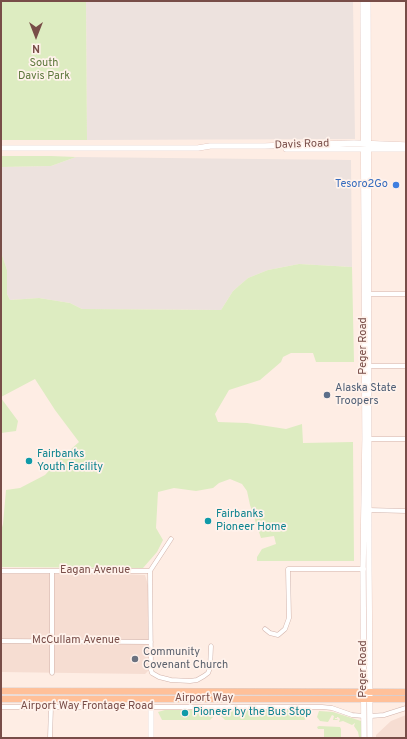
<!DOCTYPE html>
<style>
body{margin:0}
#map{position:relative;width:407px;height:739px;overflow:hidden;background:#feede4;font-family:Overpass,sans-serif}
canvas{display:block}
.frame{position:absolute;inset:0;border:2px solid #784d48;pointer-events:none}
.north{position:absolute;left:16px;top:16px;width:40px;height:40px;-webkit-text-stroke:3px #fff2eb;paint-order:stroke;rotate:180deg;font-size:11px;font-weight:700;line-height:16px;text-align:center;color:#784d48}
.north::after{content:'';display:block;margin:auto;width:14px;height:18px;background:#784d48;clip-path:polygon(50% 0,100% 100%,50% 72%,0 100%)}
</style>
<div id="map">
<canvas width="407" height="739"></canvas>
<div class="frame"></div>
<div class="north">N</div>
</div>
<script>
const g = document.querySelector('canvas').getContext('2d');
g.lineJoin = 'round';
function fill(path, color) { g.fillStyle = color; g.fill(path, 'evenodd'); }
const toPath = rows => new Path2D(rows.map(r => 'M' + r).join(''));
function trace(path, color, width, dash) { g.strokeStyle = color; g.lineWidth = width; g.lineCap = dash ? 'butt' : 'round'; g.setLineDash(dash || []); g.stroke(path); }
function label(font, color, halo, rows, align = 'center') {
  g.font = font + ' Overpass,sans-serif'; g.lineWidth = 3.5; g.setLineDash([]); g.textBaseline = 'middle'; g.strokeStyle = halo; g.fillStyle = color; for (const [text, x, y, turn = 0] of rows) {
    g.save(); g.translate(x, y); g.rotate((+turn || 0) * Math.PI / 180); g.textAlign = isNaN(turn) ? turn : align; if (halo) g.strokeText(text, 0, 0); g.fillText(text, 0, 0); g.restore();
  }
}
fill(toPath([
 [1,574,120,574,145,575,148,585,148,671,145,674,1,672],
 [406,715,406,738,376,738,376,735,391,721]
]), '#f6ddd2');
fill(toPath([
 [86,1,353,1,355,139,87,140],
 [76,157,351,160,352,267,299,264,268,270,248,278,233,291,221,310,82,309,70,303,39,298,10,300,7,294,7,270,1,252,1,167,51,166]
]), '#ede2de');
fill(toPath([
 [1,1,86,1,87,140,1,140],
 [1,156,51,156,76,157,51,166,1,167],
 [1,252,7,270,7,294,10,300,39,298,70,303,82,309,221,310,233,291,248,278,268,270,299,264,352,267,354,362,316,362,313,353,291,353,283,357,281,362,260,380,229,390,215,414,218,422,247,423,286,429,302,424,303,443,353,442,354,561,257,561,257,557,262,549,276,544,274,536,261,538,250,505,247,491,242,484,230,479,219,483,213,488,196,491,174,488,158,492,156,528,163,540,157,552,143,568,1,567,1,531,3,524,6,490,20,488,45,475,60,459,79,442,55,410,35,379,1,397],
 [1,398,18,421,16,431,1,433],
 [165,710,211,710,214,716,210,720,162,720,158,712],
 [225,710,307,710,309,711,309,715,308,718,304,720,225,720,221,716,222,711],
 [319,711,333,712,361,721,361,737,359,737,358,732,354,726,355,723,352,725,343,721,339,722,340,719,338,717,337,717,337,718,335,718,335,719,338,719,337,720,333,720,334,716,332,715,328,722,320,721,317,717],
 [319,726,340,727,341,729,341,738,324,738,324,729,318,729,317,727]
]), '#ddecc1');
const street = toPath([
 [366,294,406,294],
 [366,366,406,366],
 [367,439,406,439],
 [368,510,406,511],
 [1,571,150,571,171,539],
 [52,571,52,673],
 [150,571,151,670,152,673,159,677,171,680,190,681,197,680,204,676,208,673,210,668,211,646],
 [265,629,270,633,278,635,285,629,289,618,288,569,364,569],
 [1,641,151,642],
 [1,707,322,707,332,708,352,715,364,716],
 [371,716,384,715,406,708],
 [50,738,51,707]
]);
const secondary = toPath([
 [363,1,365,439,363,569,364,738],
 [368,1,369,572,370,738],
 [1,148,198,148,210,146,265,146,354,143,406,145],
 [286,149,406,149],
 [151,707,151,738]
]);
const primary = toPath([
 [1,691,406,692],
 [1,699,406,699]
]);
trace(street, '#d2b4ac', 5);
trace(secondary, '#d8b4ab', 6);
trace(primary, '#d9cdcc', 7);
trace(street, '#fff', 4);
trace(secondary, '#fff', 5.5);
trace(primary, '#ffc099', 6);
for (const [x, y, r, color] of [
 [396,185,4,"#3f7fe0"],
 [327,395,4,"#5c6f8a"],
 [29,461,4,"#0f9aa8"],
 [208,521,4,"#0f9aa8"],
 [135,659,4,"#6b7280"],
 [185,713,4,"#0f9aa8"]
]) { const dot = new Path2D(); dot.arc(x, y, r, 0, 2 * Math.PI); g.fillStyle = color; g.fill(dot); trace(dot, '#fff2eb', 1.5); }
label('11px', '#5d783c', '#fff2eb', [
 ["South",44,64],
 ["Davis Park",44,77]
]);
label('11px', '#784d48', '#fff2eb', [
 ["Davis Road",302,145,-2],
 ["Peger Road",364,346,-90],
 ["Eagan Avenue",95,571],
 ["McCullam Avenue",76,641],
 ["Peger Road",364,669,-90],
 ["Airport Way",204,699],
 ["Airport Way Frontage Road",87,707]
]);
label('11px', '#366cbe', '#fff2eb', [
 ["Tesoro2Go",388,185]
], 'right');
label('11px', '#4e5e75', '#fff2eb', [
 ["Alaska State",335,389],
 ["Troopers",335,402]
], 'left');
label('11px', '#0d838f', '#fff2eb', [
 ["Fairbanks",37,455],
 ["Youth Facility",37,468],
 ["Fairbanks",216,515],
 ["Pioneer Home",216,528],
 ["Pioneer by the Bus Stop",193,713]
], 'left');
label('11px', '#5b616d', '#fff2eb', [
 ["Community",143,653],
 ["Covenant Church",143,666]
], 'left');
</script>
